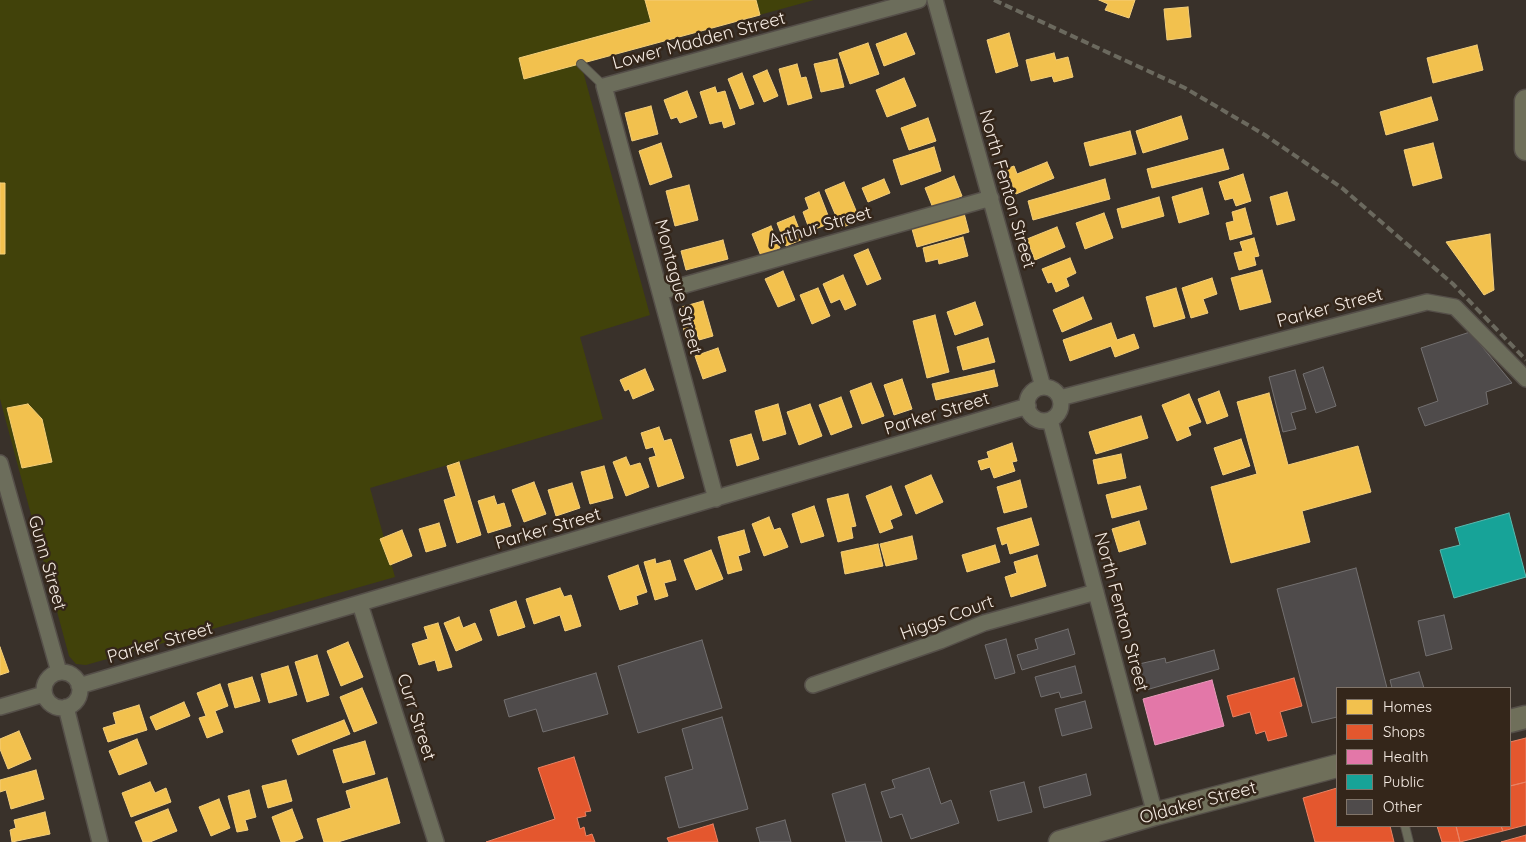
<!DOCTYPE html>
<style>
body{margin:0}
#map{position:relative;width:1526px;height:842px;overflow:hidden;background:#39312a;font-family:Quicksand,sans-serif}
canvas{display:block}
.legend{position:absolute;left:1336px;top:687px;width:175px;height:140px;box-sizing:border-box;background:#34261a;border:1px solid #81756a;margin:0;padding:6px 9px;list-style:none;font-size:15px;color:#f5ebe3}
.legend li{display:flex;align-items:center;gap:10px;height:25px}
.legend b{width:25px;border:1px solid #81756a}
</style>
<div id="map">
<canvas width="1526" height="842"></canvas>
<ul class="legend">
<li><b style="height:14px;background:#f2c14e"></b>Homes</li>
<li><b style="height:14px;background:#e4572e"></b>Shops</li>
<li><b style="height:14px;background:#e377a8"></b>Health</li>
<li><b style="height:14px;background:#17a398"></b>Public</li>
<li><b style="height:14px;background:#4f4b4b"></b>Other</li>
</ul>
</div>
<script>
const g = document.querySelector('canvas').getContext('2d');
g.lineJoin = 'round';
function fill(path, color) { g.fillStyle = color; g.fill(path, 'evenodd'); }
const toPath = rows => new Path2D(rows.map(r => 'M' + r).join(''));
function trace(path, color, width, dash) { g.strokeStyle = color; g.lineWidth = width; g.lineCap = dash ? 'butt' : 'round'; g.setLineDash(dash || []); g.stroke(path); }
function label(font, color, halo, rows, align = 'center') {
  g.font = font + ' Quicksand,sans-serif'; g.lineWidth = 5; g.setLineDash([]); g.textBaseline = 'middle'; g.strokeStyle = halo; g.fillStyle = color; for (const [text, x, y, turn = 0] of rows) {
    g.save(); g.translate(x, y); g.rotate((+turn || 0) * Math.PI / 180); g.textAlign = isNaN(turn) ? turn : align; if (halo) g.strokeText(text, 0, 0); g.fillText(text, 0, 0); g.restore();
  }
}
fill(toPath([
 [0,0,814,0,581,64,650,315,580,337,603,419,370,488,395,577,86,665,76,664,69,656,0,399]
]), '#41420a');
const homes = toPath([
 [645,0,756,0,760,15,524,79,519,58,651,22,645,0],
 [1099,0,1135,0,1129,18,1105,10,1108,4,1099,0],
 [1188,7,1191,37,1167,40,1164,9,1188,7],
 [906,33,915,54,884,66,876,44,906,33],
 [1009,33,1018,66,996,73,987,40,1009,33],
 [868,43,879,74,850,84,839,53,868,43],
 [1477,45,1483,70,1433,83,1427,58,1477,45],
 [1054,53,1056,60,1068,57,1073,77,1054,82,1052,76,1031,81,1026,60,1054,53],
 [837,59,844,87,821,92,814,64,837,59],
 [797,64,801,78,806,77,812,98,788,105,779,69,797,64],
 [767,70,778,96,764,102,753,76,767,70],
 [742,73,754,104,740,109,728,79,742,73],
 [904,78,916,106,887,117,876,90,904,78],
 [715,87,717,93,725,91,735,124,724,128,722,121,710,124,700,92,715,87],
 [687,91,697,117,680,123,677,117,671,119,664,100,687,91],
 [1431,97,1438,120,1386,135,1380,112,1431,97],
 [651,106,658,134,632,141,625,113,651,106],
 [1181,116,1188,139,1143,153,1136,131,1181,116],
 [928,118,936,141,909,150,901,128,928,118],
 [1130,131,1136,154,1090,166,1084,143,1130,131],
 [661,143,672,177,650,185,639,151,661,143],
 [1433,143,1442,178,1413,186,1404,150,1433,143],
 [934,147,941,171,901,185,893,160,934,147],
 [1223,149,1229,169,1152,188,1147,169,1223,149],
 [1047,162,1054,178,1016,194,1006,169,1014,166,1017,174,1047,162],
 [1243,174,1251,201,1236,206,1233,198,1225,200,1219,182,1243,174],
 [954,176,962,196,933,208,925,188,954,176],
 [884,179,890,193,868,202,862,188,884,179],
 [1105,179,1110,199,1033,220,1028,201,1105,179],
 [844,182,860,220,841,228,825,190,844,182],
 [0,183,5,183,5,254,0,254,0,183],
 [689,185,698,220,675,226,666,191,689,185],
 [1202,188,1209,214,1179,223,1172,197,1202,188],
 [819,192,831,223,810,231,803,212,809,209,805,198,819,192],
 [1287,192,1295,220,1277,225,1270,197,1287,192],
 [1159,197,1164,216,1122,228,1117,209,1159,197],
 [1245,208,1252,234,1230,240,1226,223,1234,221,1232,212,1245,208],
 [964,213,969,232,917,247,912,229,964,213],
 [1104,213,1113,238,1085,249,1076,223,1104,213],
 [794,216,803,239,786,246,777,223,794,216],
 [771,226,780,248,761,256,752,234,771,226],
 [1057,227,1065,247,1035,260,1027,239,1057,227],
 [1490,234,1494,290,1484,295,1446,242,1490,234],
 [963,237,968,256,939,264,938,259,926,262,923,248,963,237],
 [1254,238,1259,256,1254,257,1256,265,1239,270,1234,253,1243,251,1240,242,1254,238],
 [723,240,728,259,686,270,681,251,723,240],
 [868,249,881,279,867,285,854,255,868,249],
 [1070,258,1076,273,1066,278,1069,286,1056,292,1052,282,1048,283,1042,269,1070,258],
 [1262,270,1271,302,1240,310,1231,278,1262,270],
 [783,271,795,300,778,307,765,279,783,271],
 [843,275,856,305,845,310,840,299,831,303,823,284,843,275],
 [1212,278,1217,294,1203,299,1208,313,1191,318,1182,288,1212,278],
 [818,288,830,316,812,324,800,295,818,288],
 [1176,288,1185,318,1154,327,1146,297,1176,288],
 [1083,297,1092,319,1062,332,1053,310,1083,297],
 [703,301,713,336,699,340,696,331,685,334,678,308,703,301],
 [975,302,983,325,955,335,947,312,975,302],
 [935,315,949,372,927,378,913,321,935,315],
 [1111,323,1117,340,1134,334,1139,348,1115,357,1111,346,1070,361,1063,340,1111,323],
 [988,338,995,362,963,370,957,347,988,338],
 [718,348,726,371,703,379,695,356,718,348],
 [645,369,654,390,633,399,629,389,625,391,620,380,645,369],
 [994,370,998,386,936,400,932,384,994,370],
 [902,379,912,409,894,415,884,385,902,379],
 [871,383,884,416,862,424,850,391,871,383],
 [1219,391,1228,416,1207,424,1198,399,1219,391],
 [1269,393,1288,465,1358,446,1371,492,1302,511,1310,542,1231,563,1211,487,1257,474,1237,402,1269,393],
 [1189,394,1201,422,1188,427,1191,435,1177,441,1162,405,1189,394],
 [841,397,852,427,831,435,819,405,841,397],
 [28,404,42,419,52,462,22,468,7,408,28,404],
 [778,404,786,434,763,441,755,411,778,404],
 [810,404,822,436,799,445,787,412,810,404],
 [1141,416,1148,438,1096,454,1089,432,1141,416],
 [659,427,664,441,671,439,684,478,658,487,649,458,656,456,653,447,646,449,641,433,659,427],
 [751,434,759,459,737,466,730,440,751,434],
 [1241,439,1250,466,1223,475,1214,448,1241,439],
 [1012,443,1017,461,1012,462,1015,471,994,478,990,467,981,470,978,461,989,458,987,452,1012,443],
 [1121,454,1126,478,1098,484,1093,460,1121,454],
 [626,457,630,466,640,463,649,487,626,496,613,462,626,457],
 [459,462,481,535,457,543,444,500,456,496,447,466,459,462],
 [604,466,613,498,590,504,581,472,604,466],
 [931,475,943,502,916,514,905,486,931,475],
 [1020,480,1027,507,1004,513,997,487,1020,480],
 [534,482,546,514,524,522,512,490,534,482],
 [572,483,580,508,556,516,548,490,572,483],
 [891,486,902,515,890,520,893,528,880,533,866,496,891,486],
 [1140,486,1147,509,1112,518,1106,495,1140,486],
 [848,494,856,526,851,527,853,538,838,542,827,499,848,494],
 [494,496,497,505,504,503,511,526,488,533,478,501,494,496],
 [814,506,824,536,801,543,792,514,814,506],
 [769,517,774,530,780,528,788,547,764,556,752,524,769,517],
 [1031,518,1039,545,1010,554,1007,543,1002,545,997,528,1031,518],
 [1139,521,1146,544,1119,552,1112,529,1139,521],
 [439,523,446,546,426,552,419,529,439,523],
 [402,530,412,556,390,565,380,539,402,530],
 [744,530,750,552,738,556,742,570,728,574,718,537,744,530],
 [912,536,917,559,886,566,880,544,912,536],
 [878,544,883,566,845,574,841,552,878,544],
 [995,545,1000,562,967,572,962,555,995,545],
 [711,550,723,579,696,590,684,560,711,550],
 [1037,555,1046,586,1011,597,1005,577,1017,573,1014,562,1037,555],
 [655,559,656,564,670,560,676,580,664,583,668,596,655,600,644,562,655,559],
 [638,565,647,592,636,596,638,604,620,610,608,576,638,565],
 [560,588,564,597,571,595,581,626,565,631,560,615,534,624,526,599,560,588],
 [516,601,525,627,498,636,490,610,516,601],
 [459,617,463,628,475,623,482,640,456,651,444,623,459,617],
 [438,623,452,667,438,671,435,660,419,665,412,644,428,639,424,627,438,623],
 [348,642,363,677,341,686,327,651,348,642],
 [0,647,9,672,0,675,0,647],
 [317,655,329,695,307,702,295,662,317,655],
 [288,666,297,695,269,703,261,674,288,666],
 [252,677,260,701,235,708,228,684,252,677],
 [220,684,228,706,215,711,223,732,207,738,199,718,206,716,197,693,220,684],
 [362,688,377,723,354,732,340,697,362,688],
 [184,702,190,716,156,730,150,717,184,702],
 [139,705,147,730,108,742,103,728,116,724,113,713,139,705],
 [344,720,350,734,298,755,292,740,344,720],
 [19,731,31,759,8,769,0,749,0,739,19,731],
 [137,739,147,764,119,775,109,751,137,739],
 [365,741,375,774,343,783,333,750,365,741],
 [36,770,44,799,11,809,6,790,0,792,0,780,36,770],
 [387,778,400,823,338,842,324,842,317,819,351,808,346,791,387,778],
 [286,780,292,801,268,808,262,786,286,780],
 [150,782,155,793,166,788,171,802,131,817,122,793,150,782],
 [249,790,256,817,245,820,248,830,237,832,228,796,249,790],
 [219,799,230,828,211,836,199,807,219,799],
 [168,809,177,831,150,842,143,842,135,822,168,809],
 [292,809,303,838,293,842,281,842,272,817,292,809],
 [45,812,50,834,12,842,10,830,16,828,14,820,45,812]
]);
fill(homes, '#f2c14e');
trace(homes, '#f3ce7b', 1);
const shops = toPath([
 [1294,678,1302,706,1280,712,1287,736,1268,741,1265,731,1256,734,1250,712,1233,717,1227,696,1294,678],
 [1526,738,1526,782,1510,786,1510,742,1526,738],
 [574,757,591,811,585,812,586,816,577,818,580,829,584,827,586,836,592,834,595,842,486,842,555,819,538,768,574,757],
 [1526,782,1526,825,1503,831,1501,826,1510,826,1510,786,1526,782],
 [1337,788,1337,826,1390,826,1394,842,1315,842,1303,798,1337,788],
 [713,824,718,842,669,842,667,838,713,824],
 [1437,826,1456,826,1460,842,1442,842,1437,826],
 [1456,826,1501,826,1503,831,1460,842,1456,826],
 [1526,835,1526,842,1501,842,1526,835]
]);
fill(shops, '#e4572e');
trace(shops, '#e98364', 1);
const health = toPath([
 [1212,680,1224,726,1155,745,1143,699,1212,680]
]);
fill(health, '#e377a8');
trace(health, '#e89aba', 1);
const public = toPath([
 [1509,513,1526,577,1454,598,1440,550,1460,545,1455,528,1509,513]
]);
fill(public, '#17a398');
trace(public, '#5ab9ae', 1);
const building = toPath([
 [1470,332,1512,383,1486,392,1488,404,1425,426,1418,408,1438,401,1421,348,1470,332],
 [1323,367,1336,406,1316,413,1303,374,1323,367],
 [1295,370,1306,409,1291,413,1296,429,1283,432,1269,377,1295,370],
 [1356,568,1387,688,1337,688,1337,717,1312,723,1277,589,1356,568],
 [1444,615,1452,649,1426,656,1418,621,1444,615],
 [1068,629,1075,654,1022,670,1017,655,1038,649,1035,639,1068,629],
 [1006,639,1015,673,995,679,985,645,1006,639],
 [702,640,722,708,638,733,618,666,702,640],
 [1214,650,1219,669,1146,690,1139,664,1165,658,1166,663,1214,650],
 [1075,666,1082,693,1061,698,1059,692,1041,697,1035,677,1075,666],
 [1419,672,1424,688,1392,688,1390,680,1419,672],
 [596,673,608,714,543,732,536,709,509,717,504,700,596,673],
 [1085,701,1092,728,1062,736,1055,709,1085,701],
 [722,717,748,809,679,828,665,777,693,769,682,729,722,717],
 [929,768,941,804,951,800,959,823,911,839,902,814,890,818,881,792,895,788,892,780,929,768],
 [1086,774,1091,795,1044,808,1039,787,1086,774],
 [1024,782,1032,812,998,821,990,791,1024,782],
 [865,784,882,842,846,842,832,794,865,784],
 [785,820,791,842,760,842,756,828,785,820]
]);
fill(building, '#4f4b4b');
trace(building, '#737070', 1);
const lane = toPath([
 [581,64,604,86],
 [1405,826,1409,842]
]);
const street = toPath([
 [935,0,1043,387],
 [660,292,991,198],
 '1027 404a17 17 0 1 1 34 0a17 17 0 1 1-34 0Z',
 [1060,398,1427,302,1455,307,1526,379],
 [1050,420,1155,814],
 [0,463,59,672],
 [716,499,604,86,919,0],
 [360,604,436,842],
 '44 690a18 18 0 1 1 36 0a18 18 0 1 1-36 0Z',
 [813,685,940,641,984,623,1096,592],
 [79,686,1028,406],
 [0,707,44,694],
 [66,707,100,842]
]);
const secondary = toPath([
 [1526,101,1526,149],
 [1510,721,1526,717],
 [1060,842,1155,814,1337,766]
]);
trace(lane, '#554f49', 10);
trace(street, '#554f49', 18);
trace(secondary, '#554f49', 25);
trace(lane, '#6c6d5b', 8);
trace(street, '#6c6d5b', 15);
trace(secondary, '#6f6f5a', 22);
trace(toPath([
 [994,0,1185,88,1265,135,1342,188,1453,284,1526,360]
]), '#6b695e', 4, [8, 4]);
label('18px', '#f5ebe3', '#34261a', [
 ["Lower Madden Street",699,41,-15],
 ["North Fenton Street",1007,189,74],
 ["Arthur Street",820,227,-16],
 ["Montague Street",678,287,75],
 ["Parker Street",1330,308,-15],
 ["Parker Street",937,414,-17],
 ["Parker Street",548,529,-16],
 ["Gunn Street",47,563,74],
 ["North Fenton Street",1121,612,75],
 ["Higgs Court",947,618,-20],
 ["Parker Street",160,643,-16],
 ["Curr Street",416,717,72],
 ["Oldaker Street",1198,803,-15]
]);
</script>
